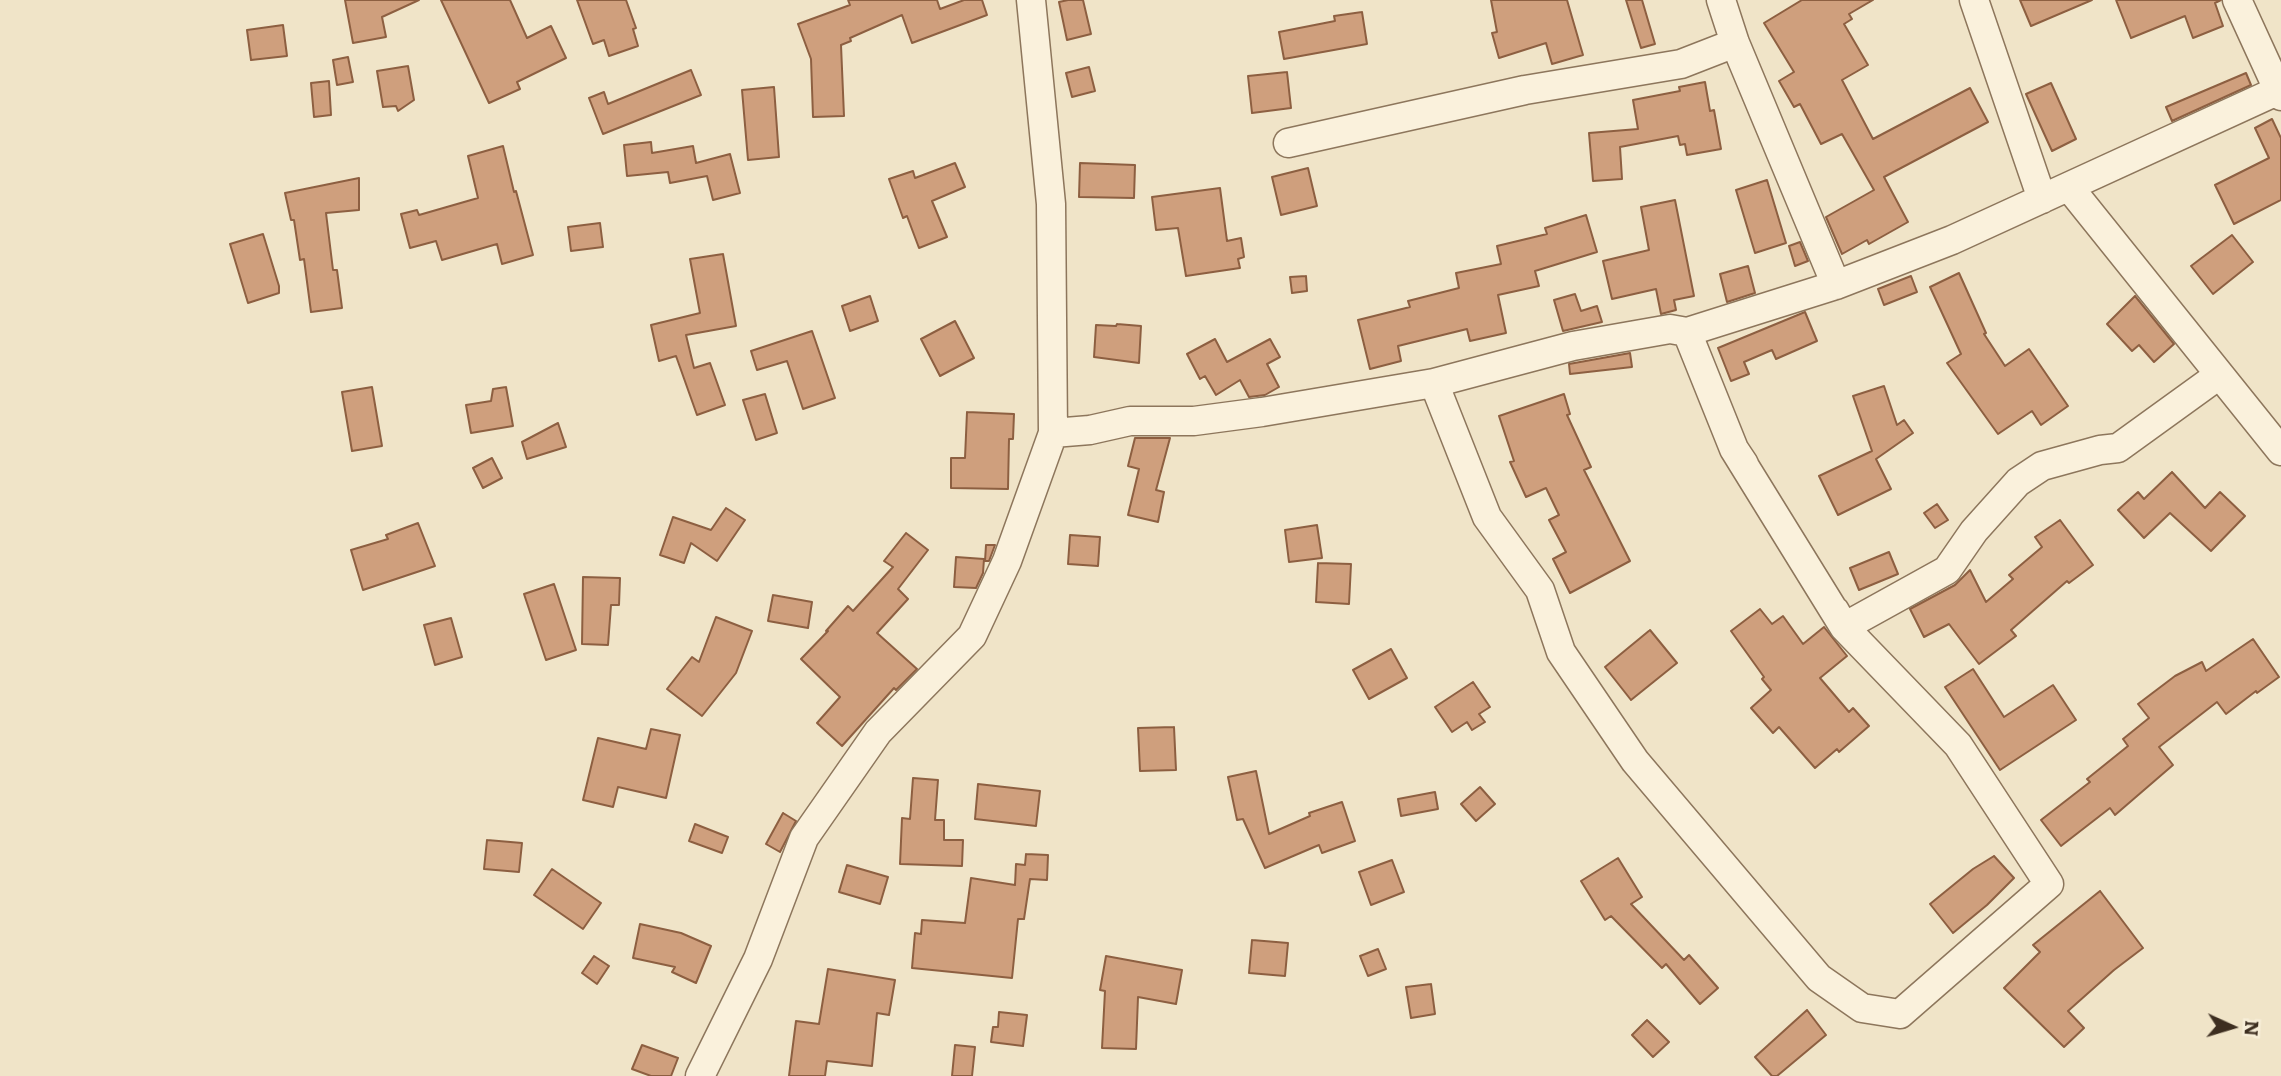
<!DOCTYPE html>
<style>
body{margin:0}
#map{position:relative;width:2281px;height:1076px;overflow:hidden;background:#f0e4c8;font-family:Literata,serif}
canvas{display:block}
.north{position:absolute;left:2197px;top:992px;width:70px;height:70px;-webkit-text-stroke:5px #f7eed8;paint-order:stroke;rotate:94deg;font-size:19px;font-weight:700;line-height:28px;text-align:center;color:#3d2e20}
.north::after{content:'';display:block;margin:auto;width:24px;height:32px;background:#3d2e20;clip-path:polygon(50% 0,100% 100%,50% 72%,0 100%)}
</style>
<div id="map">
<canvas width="2281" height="1076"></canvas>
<div class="north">N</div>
</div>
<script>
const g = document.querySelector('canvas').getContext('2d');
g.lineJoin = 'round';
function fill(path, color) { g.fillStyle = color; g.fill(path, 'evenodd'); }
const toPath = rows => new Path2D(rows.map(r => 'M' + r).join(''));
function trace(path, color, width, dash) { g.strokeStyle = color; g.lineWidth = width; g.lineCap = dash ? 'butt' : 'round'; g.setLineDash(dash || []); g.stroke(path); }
const building = toPath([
 [345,0,419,0,382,17,386,37,353,43,345,0],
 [441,0,510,0,527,38,551,26,566,58,517,82,520,89,489,103,441,0],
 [577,0,626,0,636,28,633,29,638,46,609,56,604,40,593,44,577,0],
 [848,0,937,0,940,9,964,0,982,0,987,15,912,43,902,15,850,38,851,41,841,45,844,116,813,117,811,59,798,24,850,5,848,0],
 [1068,0,1083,0,1091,34,1067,40,1059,2,1068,0],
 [1491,0,1567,0,1583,55,1552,64,1546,43,1499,58,1492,33,1497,32,1491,0],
 [1626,0,1642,0,1655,44,1641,48,1626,0],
 [1802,0,1873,0,1849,14,1852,19,1844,24,1868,65,1842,80,1873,139,1970,88,1988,122,1884,177,1908,222,1869,244,1867,240,1842,254,1826,217,1874,190,1842,134,1821,144,1800,104,1794,107,1779,81,1794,72,1764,23,1802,0],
 [2020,0,2092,0,2031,26,2020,0],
 [2116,0,2221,0,2215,3,2223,26,2193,38,2185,16,2131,38,2116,0],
 [1362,12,1367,44,1284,59,1279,32,1335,21,1334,16,1362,12],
 [283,25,287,56,251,60,247,30,283,25],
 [348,57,353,82,337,85,333,60,348,57],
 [408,66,414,100,398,111,396,106,383,107,377,71,408,66],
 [1089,67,1095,91,1072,97,1066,73,1089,67],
 [691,70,701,95,603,134,589,98,604,92,608,104,691,70],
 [1287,72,1291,108,1252,113,1248,76,1287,72],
 [2246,73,2251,85,2172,121,2166,107,2246,73],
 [329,81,331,115,314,117,311,83,329,81],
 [1705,82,1710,111,1714,110,1721,149,1687,155,1685,144,1680,145,1678,136,1620,147,1622,179,1593,181,1589,133,1638,129,1633,100,1680,91,1679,87,1705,82],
 [2051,83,2076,139,2052,151,2026,94,2051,83],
 [774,87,779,157,748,160,742,90,774,87],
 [2272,119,2281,138,2281,200,2234,224,2215,185,2269,158,2255,128,2272,119],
 [651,142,652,153,693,146,696,163,730,154,740,193,713,200,707,176,670,183,668,172,627,176,624,145,651,142],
 [503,146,514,192,516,191,533,255,502,264,497,244,442,260,436,241,410,248,401,214,417,210,419,215,478,198,468,156,503,146],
 [955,163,965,187,932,201,947,237,919,248,907,216,903,218,889,179,913,171,915,178,955,163],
 [1080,163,1135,165,1134,198,1079,197,1080,163],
 [1308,168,1317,206,1281,215,1272,177,1308,168],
 [359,178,359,210,326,213,333,270,337,270,342,308,311,312,304,259,300,260,294,220,291,220,285,193,359,178],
 [1767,180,1786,243,1755,253,1736,190,1767,180],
 [1220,188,1227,241,1241,238,1244,257,1238,259,1240,268,1186,276,1178,228,1156,230,1152,197,1220,188],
 [1675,200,1694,296,1674,300,1676,310,1661,314,1656,289,1612,299,1603,261,1649,250,1641,207,1675,200],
 [1586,215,1597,252,1535,271,1539,286,1498,295,1506,333,1470,341,1467,329,1398,346,1401,361,1370,369,1358,320,1410,307,1408,301,1459,288,1456,273,1501,264,1497,246,1547,234,1545,228,1586,215],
 [600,223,603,247,571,251,568,227,600,223],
 [263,234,279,286,279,293,248,303,230,244,263,234],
 [2232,235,2253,262,2213,294,2191,266,2232,235],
 [1800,242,1808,261,1795,266,1789,246,1800,242],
 [723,254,736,326,686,335,694,368,710,363,725,405,697,415,676,356,659,361,651,325,700,313,690,259,723,254],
 [1748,266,1755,293,1727,302,1720,274,1748,266],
 [1959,273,1986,333,1984,334,2005,366,2029,349,2068,406,2041,425,2032,411,1998,434,1947,363,1961,354,1930,287,1959,273],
 [1306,276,1307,291,1292,293,1290,277,1306,276],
 [1911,276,1917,292,1884,305,1878,289,1911,276],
 [1575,294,1581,311,1597,306,1602,322,1563,331,1554,300,1575,294],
 [870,296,878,321,850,331,842,306,870,296],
 [2135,296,2174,344,2154,362,2139,345,2132,351,2107,324,2135,296],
 [1805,312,1817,341,1776,359,1772,350,1744,362,1749,374,1731,381,1718,348,1805,312],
 [955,321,974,358,940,376,921,339,955,321],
 [1117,324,1141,326,1139,363,1094,357,1096,325,1116,326,1117,324],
 [812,331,835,398,803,409,787,361,757,370,751,351,812,331],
 [1215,339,1227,362,1270,339,1280,357,1267,364,1279,387,1265,395,1249,397,1240,380,1216,395,1205,376,1200,379,1187,354,1215,339],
 [1630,353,1632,367,1570,374,1569,364,1630,353],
 [1884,386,1897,425,1904,420,1913,433,1876,459,1891,489,1838,515,1819,476,1872,451,1853,396,1884,386],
 [372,387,382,446,352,451,342,392,372,387],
 [506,387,513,426,471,433,466,405,491,401,493,389,506,387],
 [765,394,777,433,756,440,743,400,765,394],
 [1564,394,1570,414,1567,415,1591,467,1584,470,1630,561,1570,593,1553,559,1566,552,1549,520,1559,515,1546,488,1526,497,1510,462,1514,461,1499,416,1564,394],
 [967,412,1014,414,1013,439,1009,439,1008,489,951,488,951,458,965,458,967,412],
 [558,423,566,447,527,459,522,442,558,423],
 [1135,438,1170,438,1156,490,1164,492,1158,522,1128,515,1139,469,1128,466,1135,438],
 [492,458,502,478,483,488,473,468,492,458],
 [2172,472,2205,508,2220,492,2245,516,2211,551,2170,513,2144,538,2118,510,2138,492,2144,499,2172,472],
 [1937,504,1948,520,1935,528,1924,513,1937,504],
 [726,508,745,520,717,561,691,543,684,563,660,555,673,517,711,530,726,508],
 [2060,520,2093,565,2069,583,2067,581,2011,630,2016,636,1979,664,1949,624,1924,637,1910,609,1955,585,1970,570,1986,602,2013,579,2009,575,2042,547,2035,537,2060,520],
 [418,523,435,566,363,590,351,550,388,539,386,535,418,523],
 [1317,525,1322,558,1289,562,1285,530,1317,525],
 [906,533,928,550,898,589,908,599,877,633,917,669,896,690,894,688,842,746,817,723,840,697,801,659,828,631,826,631,848,606,853,611,893,567,884,561,906,533],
 [1070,535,1100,537,1098,566,1068,564,1070,535],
 [986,545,995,545,989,561,985,561,986,545],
 [1889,552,1898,574,1859,590,1850,568,1889,552],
 [956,557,984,559,983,573,976,588,954,587,956,557],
 [1318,563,1351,564,1349,604,1316,602,1318,563],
 [583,577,620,578,619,605,611,605,608,645,582,644,583,577],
 [554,584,576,650,546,660,524,594,554,584],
 [773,595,812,602,808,628,768,621,773,595],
 [1760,609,1772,624,1783,616,1803,644,1824,627,1847,656,1820,678,1849,712,1853,708,1869,726,1839,752,1837,749,1815,768,1779,727,1773,733,1751,708,1771,690,1762,679,1764,677,1731,631,1760,609],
 [716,617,752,631,736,673,702,716,667,689,692,657,699,662,716,617],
 [451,618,462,657,435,665,424,625,451,618],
 [1650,630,1677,663,1631,700,1605,667,1650,630],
 [2253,639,2279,677,2257,693,2256,691,2226,714,2217,702,2159,747,2173,765,2115,815,2110,808,2061,846,2041,820,2090,782,2087,779,2128,746,2123,739,2149,718,2138,704,2175,676,2202,662,2206,671,2253,639],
 [1391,649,1407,678,1369,699,1353,670,1391,649],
 [1973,669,2004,717,2053,685,2076,720,2000,770,1945,687,1973,669],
 [1473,682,1490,707,1479,714,1485,722,1472,730,1467,722,1452,732,1435,707,1473,682],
 [1174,727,1176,770,1140,771,1138,728,1174,727],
 [651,729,680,735,666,798,618,787,613,807,583,800,598,738,646,749,651,729],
 [1256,771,1269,834,1310,816,1309,813,1342,802,1355,841,1322,853,1319,845,1265,868,1243,819,1237,820,1228,777,1256,771],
 [913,778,938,780,935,820,944,820,944,840,963,840,962,866,900,864,902,818,910,819,913,778],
 [978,784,1040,791,1036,826,975,819,978,784],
 [1480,787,1495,804,1476,821,1461,804,1480,787],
 [1435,792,1438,809,1401,816,1398,799,1435,792],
 [783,813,796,821,780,852,766,844,783,813],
 [695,824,728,837,722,853,689,841,695,824],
 [487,840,522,843,519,872,484,869,487,840],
 [1026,854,1048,855,1047,880,1030,879,1024,919,1018,919,1012,978,912,968,915,933,921,934,922,920,965,923,971,878,1015,885,1016,864,1025,865,1026,854],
 [1994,856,2014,878,1987,905,1953,933,1930,904,1973,869,1994,856],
 [1618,858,1642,897,1631,904,1684,960,1689,955,1718,988,1700,1004,1666,964,1662,968,1611,916,1605,920,1581,881,1618,858],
 [1392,860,1404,892,1371,905,1359,872,1392,860],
 [847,865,888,877,880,904,839,892,847,865],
 [552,869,601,903,583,929,534,895,552,869],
 [2100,891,2143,948,2114,970,2068,1011,2084,1028,2064,1047,2004,988,2040,952,2033,945,2100,891],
 [640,924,681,933,711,946,696,983,672,972,675,967,633,958,640,924],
 [1252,940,1288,943,1285,976,1249,973,1252,940],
 [1378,949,1386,969,1368,976,1360,956,1378,949],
 [594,956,609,966,597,984,582,973,594,956],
 [1106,956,1182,970,1176,1004,1138,997,1136,1049,1102,1048,1105,991,1100,990,1106,956],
 [828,969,895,980,889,1015,877,1013,872,1066,827,1061,825,1076,789,1076,796,1021,819,1024,828,969],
 [1431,984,1435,1014,1411,1018,1406,987,1431,984],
 [1807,1010,1826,1035,1777,1076,1772,1076,1755,1057,1807,1010],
 [999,1012,1027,1015,1023,1046,991,1042,993,1027,998,1027,999,1012],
 [1647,1020,1669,1042,1653,1057,1632,1035,1647,1020],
 [642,1045,678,1058,671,1076,651,1076,632,1069,642,1045],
 [955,1045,975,1047,972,1076,952,1076,955,1045]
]);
fill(building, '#cf9f7d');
trace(building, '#8d5f41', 2);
const minor = toPath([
 [1721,0,1735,43,1836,285],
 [1974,0,2042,199],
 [2237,0,2281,96],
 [1288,143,1525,90,1681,64,1735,43],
 [2069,187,2281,451],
 [1687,332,1734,449,1744,464],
 [1434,383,1487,517,1540,590,1561,652,1635,761,1819,978,1862,1008,1900,1014,2049,884,1958,745,1844,627,1734,449],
 [1053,433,1090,430,1130,421,1194,421,1262,412,1434,383,1573,346,1670,329,1687,332,1836,285,1952,240,2277,91],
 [1835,611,1844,627,1947,570,1974,531,2018,482,2042,466,2100,450,2118,448,2219,375],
 [700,1076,758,959,804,838,878,732,972,636,1007,561,1053,433,1051,204,1031,0]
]);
trace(minor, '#8d765c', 31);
trace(minor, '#faf1dc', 28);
</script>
